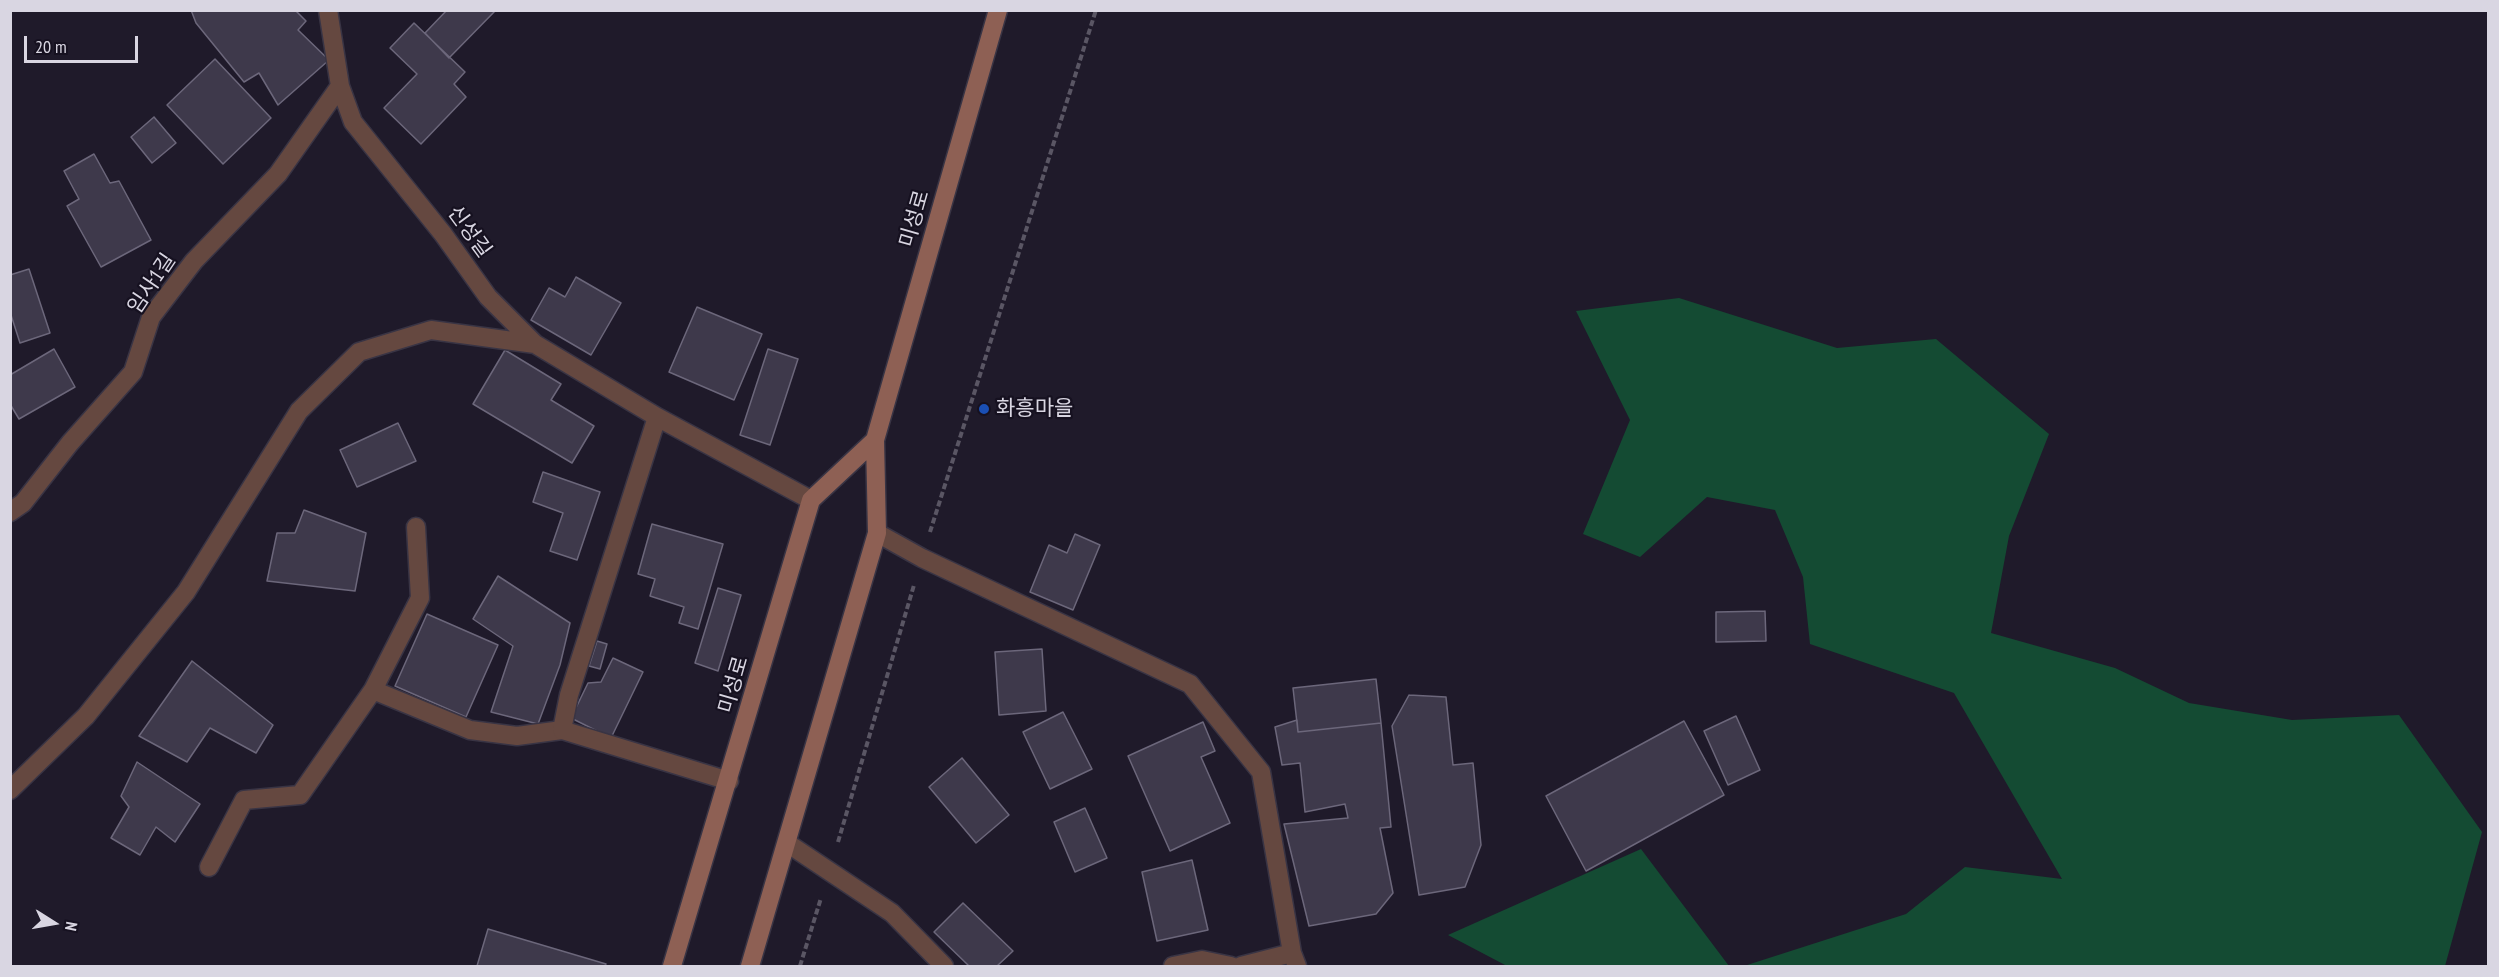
<!DOCTYPE html>
<meta charset="utf-8">
<style>
body{margin:0}
#map{position:relative;width:2499px;height:977px;overflow:hidden;background:#1f1a2a;font-family:"PT Sans Narrow",sans-serif}
canvas{display:block}
.frame{position:absolute;inset:0;border:12px solid #d9d6e2;pointer-events:none}
.north{position:absolute;left:24px;top:893px;width:60px;height:60px;-webkit-text-stroke:4px #161120;paint-order:stroke;rotate:101deg;font-size:16px;font-weight:700;line-height:24px;text-align:center;color:#d9d6e2}
.north::after{content:'';display:block;margin:auto;width:21px;height:27px;background:#d9d6e2;clip-path:polygon(50% 0,100% 100%,50% 72%,0 100%)}
.scale{position:absolute;left:24px;top:36px;width:114px;height:27px;box-sizing:border-box;border:3px solid #d9d6e2;border-top:0;padding-left:8px;font-size:18px;line-height:21px;white-space:nowrap;color:#d9d6e2;-webkit-text-stroke:4px #161120;paint-order:stroke}
</style>
<div id="map">
<canvas width="2499" height="977"></canvas>
<div class="frame"></div>
<div class="north">N</div>
<div class="scale">20 m</div>
</div>
<script>
const g = document.querySelector('canvas').getContext('2d');
g.lineJoin = 'round';
function fill(path, color) { g.fillStyle = color; g.fill(path, 'evenodd'); }
const toPath = rows => new Path2D(rows.map(r => 'M' + r).join(''));
function trace(path, color, width, dash) { g.strokeStyle = color; g.lineWidth = width; g.lineCap = dash ? 'butt' : 'round'; g.setLineDash(dash || []); g.stroke(path); }
function label(font, color, halo, rows, align = 'center') {
  g.font = font + ' "PT Sans Narrow","Noto Sans KR",sans-serif'; g.lineWidth = 4.5; g.setLineDash([]); g.textBaseline = 'middle'; g.strokeStyle = halo; g.fillStyle = color; for (const [text, x, y, turn = 0] of rows) {
    g.save(); g.translate(x, y); g.rotate((+turn || 0) * Math.PI / 180); g.textAlign = isNaN(turn) ? turn : align; if (halo) g.strokeText(text, 0, 0); g.fillText(text, 0, 0); g.restore();
  }
}
fill(toPath([
 [1679,298,1837,348,1936,339,2049,434,2009,536,1991,633,2115,668,2189,703,2292,720,2399,715,2482,832,2445,966,1744,966,1906,914,1965,867,2062,879,1954,693,1810,644,1803,577,1775,510,1707,497,1640,557,1583,534,1630,420,1576,311],
 [1641,849,1729,966,1507,966,1448,935]
]), '#144b33');
const building = toPath([
 [191,10,295,10,306,21,298,30,329,60,278,105,259,73,244,82,196,23,191,10],
 [447,10,496,10,449,58,425,33,447,10],
 [414,23,465,72,454,84,466,97,421,144,384,108,417,74,390,48,414,23],
 [215,59,271,118,223,164,167,105,215,59],
 [154,117,176,143,152,163,131,137,154,117],
 [94,154,110,183,119,181,151,240,101,267,67,206,79,199,64,171,94,154],
 [29,269,50,333,20,343,10,312,10,275,29,269],
 [576,277,621,303,591,355,531,320,549,288,565,297,576,277],
 [697,307,762,334,734,400,669,372,697,307],
 [54,349,75,387,19,419,10,404,10,375,54,349],
 [768,349,798,359,770,445,740,435,768,349],
 [505,350,561,384,551,400,594,426,572,463,473,404,505,350],
 [398,423,416,461,357,487,340,450,398,423],
 [543,472,600,492,577,560,550,551,563,513,533,502,543,472],
 [304,510,366,533,355,591,267,581,277,533,295,533,304,510],
 [652,524,723,544,698,629,679,623,684,607,650,596,655,579,638,574,652,524],
 [1075,534,1100,545,1073,610,1030,592,1049,545,1067,553,1075,534],
 [498,576,570,623,560,665,538,724,491,712,513,646,473,619,498,576],
 [718,588,741,595,718,671,695,663,718,588],
 [1765,611,1766,641,1716,642,1716,612,1765,611],
 [427,614,498,645,466,717,395,686,427,614],
 [597,641,607,644,600,669,589,666,597,641],
 [1042,649,1046,711,999,715,995,652,1042,649],
 [613,658,643,672,611,738,571,718,588,683,601,682,613,658],
 [192,661,273,725,256,753,210,728,187,762,139,736,192,661],
 [1376,679,1381,723,1298,732,1293,688,1376,679],
 [1409,695,1446,697,1453,765,1473,763,1481,845,1465,887,1419,895,1392,726,1409,695],
 [1063,712,1092,769,1050,789,1023,732,1063,712],
 [1736,716,1760,770,1728,785,1704,731,1736,716],
 [1297,720,1298,732,1381,723,1391,827,1380,828,1393,893,1376,914,1309,926,1284,824,1348,818,1345,804,1305,812,1300,763,1282,765,1275,727,1297,720],
 [1684,721,1724,795,1586,871,1546,796,1684,721],
 [1203,722,1215,751,1201,757,1230,823,1170,851,1128,756,1203,722],
 [962,758,1009,815,976,843,929,787,962,758],
 [137,762,200,804,175,842,156,827,140,855,111,838,129,807,121,796,137,762],
 [1085,808,1107,858,1075,872,1054,822,1085,808],
 [1192,860,1208,930,1157,941,1142,872,1192,860],
 [963,903,1013,951,997,966,969,966,934,932,963,903],
 [488,929,606,964,605,966,477,966,488,929]
]);
fill(building, '#3e394b');
trace(building, '#6c677b', 1.5);
const lane = toPath([
 [373,690,420,598,416,527],
 [209,867,244,800,300,795,373,690,470,730,517,736,562,730]
]);
const street = toPath([
 [328,10,340,86,353,122,443,234,488,297,535,344,657,417],
 [10,512,23,503,70,443,133,372,151,317,194,261,278,174,340,86],
 [877,533,922,558,1190,684,1261,772,1292,953,1297,966],
 [729,781,562,730,569,695,657,417,811,500],
 [10,790,86,716,186,592,299,411,359,352,431,330,535,344],
 [787,843,892,913,944,966],
 [1173,966,1202,960,1231,966],
 [1241,966,1292,953]
]);
const secondary = toPath([
 [672,966,811,500,875,440],
 [750,966,877,533,875,440,998,10]
]);
trace(lane, '#393444', 21);
trace(street, '#393444', 21);
trace(secondary, '#393444', 21);
trace(toPath([
 [930,532,1096,10],
 [838,842,914,585],
 [800,966,821,898]
]), '#5a5664', 4, [6, 3]);
trace(lane, '#654840', 18);
trace(street, '#654840', 18);
trace(secondary, '#8e6054', 18);
for (const [x, y, r, color] of [
 [984,409,6,"#1a4fb4"]
]) { const dot = new Path2D(); dot.arc(x, y, r, 0, 2 * Math.PI); g.fillStyle = color; g.fill(dot); trace(dot, '#161120', 2); }
label('21px', '#d9d6e2', '#161120', [
 ["미성로",915,219,-74],
 ["신성길",469,232,54],
 ["임사1길",152,284,-56],
 ["미성로",734,685,-74]
]);
label('21px', '#d9d6e2', '#161120', [
 ["화흥마을",996,409]
], 'left');
</script>
